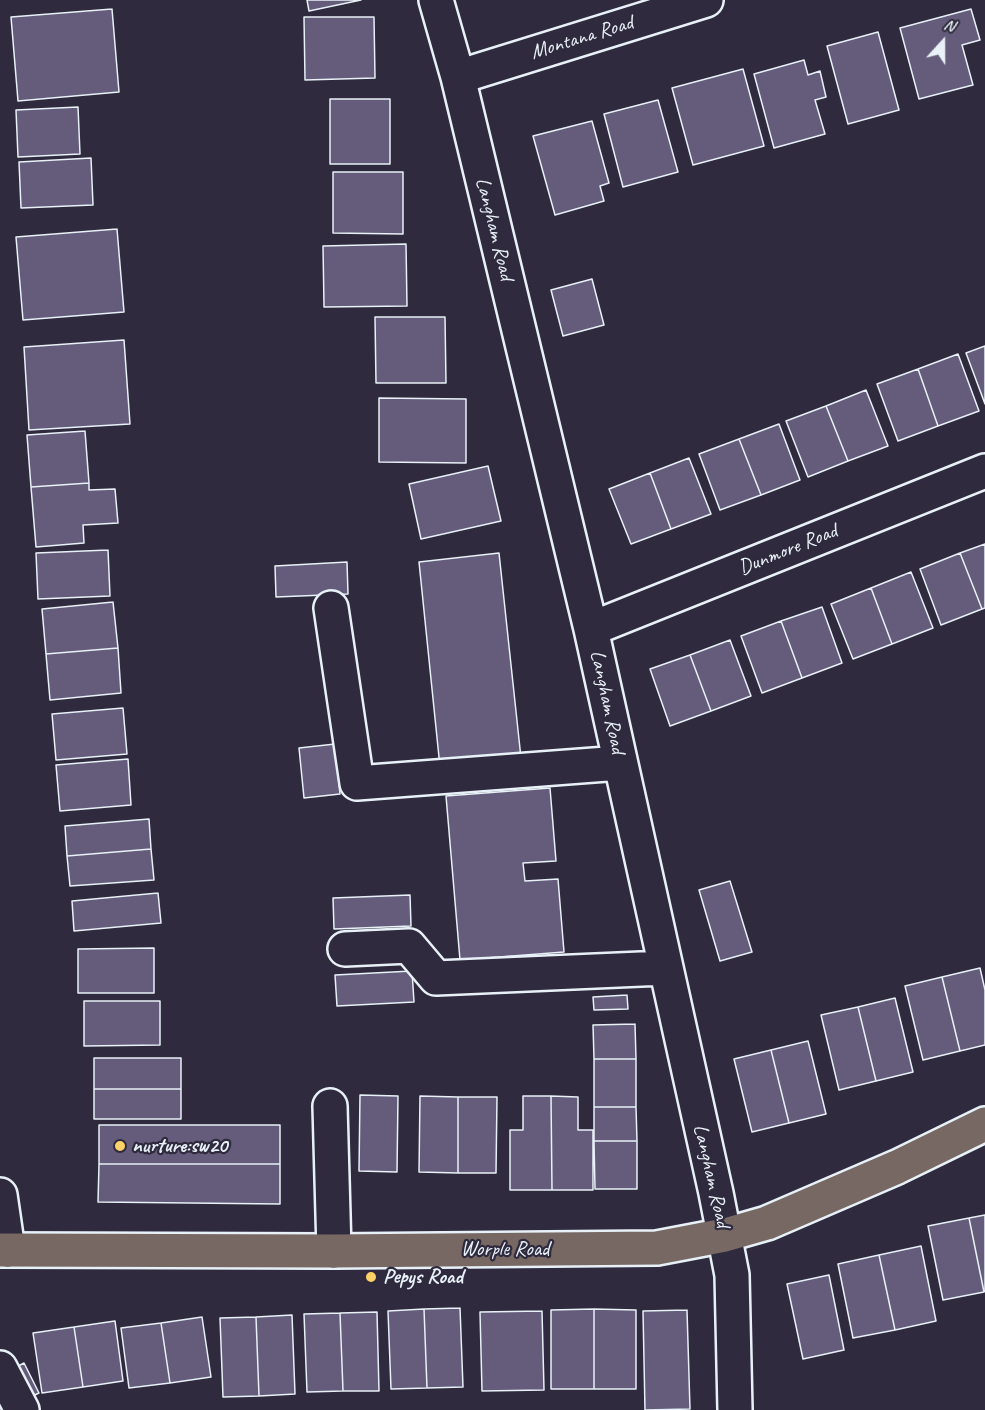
<!DOCTYPE html>
<style>
body{margin:0}
#map{position:relative;width:985px;height:1410px;overflow:hidden;background:#2f2a3d;font-family:Caveat,sans-serif}
canvas{display:block}
.north{position:absolute;left:913px;top:12px;width:60px;height:60px;-webkit-text-stroke:4px #2f2a3d;paint-order:stroke;rotate:21deg;font-size:16px;font-weight:700;line-height:24px;text-align:center;color:#e8f1f8}
.north::after{content:'';display:block;margin:auto;width:21px;height:27px;background:#e8f1f8;clip-path:polygon(50% 0,100% 100%,50% 72%,0 100%)}
</style>
<div id="map">
<canvas width="985" height="1410"></canvas>
<div class="north">N</div>
</div>
<script>
const g = document.querySelector('canvas').getContext('2d');
g.lineJoin = 'round';
function fill(path, color) { g.fillStyle = color; g.fill(path, 'evenodd'); }
const toPath = rows => new Path2D(rows.map(r => 'M' + r).join(''));
function trace(path, color, width, dash) { g.strokeStyle = color; g.lineWidth = width; g.lineCap = dash ? 'butt' : 'round'; g.setLineDash(dash || []); g.stroke(path); }
function label(font, color, halo, rows, align = 'center') {
  g.font = font + ' Caveat,sans-serif'; g.lineWidth = 4.5; g.setLineDash([]); g.textBaseline = 'middle'; g.strokeStyle = halo; g.fillStyle = color; for (const [text, x, y, turn = 0] of rows) {
    g.save(); g.translate(x, y); g.rotate((+turn || 0) * Math.PI / 180); g.textAlign = isNaN(turn) ? turn : align; if (halo) g.strokeText(text, 0, 0); g.fillText(text, 0, 0); g.restore();
  }
}
const building = toPath([
 [307,0,361,0,309,11,307,0],
 [112,9,119,92,18,101,11,17,112,9],
 [971,9,980,40,962,45,973,85,919,99,900,28,971,9],
 [304,17,374,17,375,78,305,80,304,17],
 [878,32,899,110,848,124,827,46,878,32],
 [804,60,808,75,820,71,826,97,815,100,825,134,774,148,754,74,804,60],
 [743,69,764,146,693,165,672,88,743,69],
 [330,99,390,99,390,164,330,164,330,99],
 [658,100,678,172,623,187,604,114,658,100],
 [78,107,80,154,18,157,16,110,78,107],
 [592,121,609,183,600,186,604,201,555,215,533,136,592,121],
 [91,158,93,205,21,208,19,162,91,158],
 [333,172,403,172,403,234,333,233,333,172],
 [117,229,124,312,23,320,16,237,117,229],
 [406,244,407,306,324,307,323,246,406,244],
 [592,279,604,325,563,336,551,290,592,279],
 [375,317,445,317,446,383,376,383,375,317],
 [124,340,130,424,29,430,24,347,124,340],
 [985,346,985,404,966,353,985,346],
 [958,354,979,411,938,426,918,369,958,354],
 [918,369,938,426,898,441,877,384,918,369],
 [866,390,888,446,848,461,826,406,866,390],
 [379,398,466,399,466,463,379,462,379,398],
 [826,406,848,461,808,477,786,421,826,406],
 [779,424,800,480,761,495,739,439,779,424],
 [85,431,89,483,31,487,27,435,85,431],
 [739,439,761,495,720,510,699,454,739,439],
 [689,458,711,514,671,529,650,473,689,458],
 [488,466,501,521,421,539,409,484,488,466],
 [650,473,671,529,631,544,609,489,650,473],
 [89,483,89,490,115,489,118,523,83,525,84,543,36,547,31,487,89,483],
 [985,544,985,608,982,609,960,553,985,544],
 [108,550,110,596,38,599,36,553,108,550],
 [499,553,521,758,440,767,419,562,499,553],
 [960,553,982,609,941,625,920,569,960,553],
 [347,562,348,594,276,597,275,566,347,562],
 [911,572,933,628,892,644,871,588,911,572],
 [871,588,892,644,853,659,831,604,871,588],
 [113,602,118,648,46,654,42,609,113,602],
 [822,607,842,663,802,678,781,621,822,607],
 [781,621,802,678,762,693,741,636,781,621],
 [730,640,751,696,711,711,690,655,730,640],
 [118,648,121,693,50,700,46,654,118,648],
 [690,655,711,711,670,726,650,669,690,655],
 [123,708,127,754,56,760,52,714,123,708],
 [335,744,340,794,304,798,299,748,335,744],
 [128,759,131,805,60,811,56,765,128,759],
 [550,788,556,861,523,863,525,881,558,879,564,952,460,960,446,796,550,788],
 [149,819,151,849,67,856,65,826,149,819],
 [151,849,154,880,70,886,67,856,151,849],
 [730,881,752,952,720,961,699,890,730,881],
 [158,893,161,923,74,931,72,901,158,893],
 [410,895,411,926,334,929,333,898,410,895],
 [154,948,154,993,78,993,78,949,154,948],
 [980,968,985,990,985,1045,960,1051,942,977,980,968],
 [412,971,414,1002,337,1006,335,975,412,971],
 [942,977,960,1051,923,1060,905,986,942,977],
 [627,995,628,1009,594,1010,593,997,627,995],
 [895,998,913,1072,876,1081,858,1007,895,998],
 [84,1001,160,1001,160,1045,84,1046,84,1001],
 [858,1007,876,1081,839,1090,821,1015,858,1007],
 [635,1024,636,1059,594,1059,593,1025,635,1024],
 [808,1041,826,1114,789,1123,771,1050,808,1041],
 [771,1050,789,1123,752,1132,734,1059,771,1050],
 [94,1058,181,1058,181,1089,94,1089,94,1058],
 [594,1059,636,1059,636,1107,594,1107,594,1059],
 [94,1089,181,1089,181,1119,94,1119,94,1089],
 [360,1095,398,1096,397,1172,359,1171,360,1095],
 [420,1096,458,1097,458,1173,419,1172,420,1096],
 [523,1096,551,1096,552,1190,510,1190,510,1130,523,1130,523,1096],
 [551,1096,578,1097,578,1130,593,1130,593,1190,552,1190,551,1096],
 [458,1097,497,1097,496,1173,458,1173,458,1097],
 [594,1107,636,1107,637,1141,594,1141,594,1107],
 [99,1125,280,1125,280,1164,99,1164,99,1125],
 [594,1141,637,1141,637,1189,595,1189,594,1141],
 [99,1164,280,1164,280,1204,98,1202,99,1164],
 [985,1215,985,1291,984,1292,969,1218,985,1215],
 [969,1218,984,1292,943,1300,928,1226,969,1218],
 [921,1246,936,1321,895,1330,879,1255,921,1246],
 [879,1255,895,1330,853,1338,838,1264,879,1255],
 [829,1275,844,1350,803,1359,787,1284,829,1275],
 [460,1308,463,1387,427,1388,424,1309,460,1308],
 [424,1309,427,1388,391,1389,388,1311,424,1309],
 [594,1309,636,1310,636,1389,594,1389,594,1309],
 [594,1309,594,1389,551,1389,551,1310,594,1309],
 [687,1310,690,1409,645,1410,643,1311,687,1310],
 [542,1311,544,1390,482,1391,480,1312,542,1311],
 [377,1312,379,1391,343,1391,340,1313,377,1312],
 [340,1313,343,1391,307,1392,304,1314,340,1313],
 [292,1315,295,1394,259,1396,256,1317,292,1315],
 [202,1317,211,1377,170,1383,161,1323,202,1317],
 [256,1317,259,1396,223,1397,220,1318,256,1317],
 [115,1321,123,1381,83,1387,74,1327,115,1321],
 [161,1323,170,1383,129,1388,121,1328,161,1323],
 [74,1327,83,1387,42,1393,33,1333,74,1327],
 [24,1363,39,1393,24,1400,9,1371,24,1363]
]);
fill(building, '#645c7a');
trace(building, '#e8f1f8', 1.5);
const minor = toPath([
 [436,0,458,77,591,629,716,1193,732,1275,735,1410],
 [458,77,706,0],
 [331,608,357,783,620,763],
 [591,629,985,471],
 [345,949,409,946,436,978,664,968],
 [330,1106,334,1251],
 [0,1195,8,1250],
 [0,1368,22,1410]
]);
const major = toPath([
 [0,1250,334,1251,657,1248,725,1235,767,1223,897,1167,985,1124]
]);
trace(minor, '#e8f1f8', 38);
trace(major, '#e8f1f8', 38);
trace(minor, '#2f2a3d', 33);
trace(major, '#776864', 33);
for (const [x, y, r, color] of [
 [120,1146,6,"#ffd166"],
 [371,1277,6,"#ffd166"]
]) { const dot = new Path2D(); dot.arc(x, y, r, 0, 2 * Math.PI); g.fillStyle = color; g.fill(dot); trace(dot, '#2f2a3d', 2); }
label('21px', '#e8f1f8', '#2f2a3d', [
 ["Montana Road",582,38,-17],
 ["Langham Road",494,229,76],
 ["Dunmore Road",788,550,-22],
 ["Langham Road",607,702,78],
 ["Langham Road",711,1176,77],
 ["Worple Road",505,1249]
]);
label('bold 21px', '#e8f1f8', '#2f2a3d', [
 ["nurture:sw20",132,1146],
 ["Pepys Road",383,1277]
], 'left');
</script>
